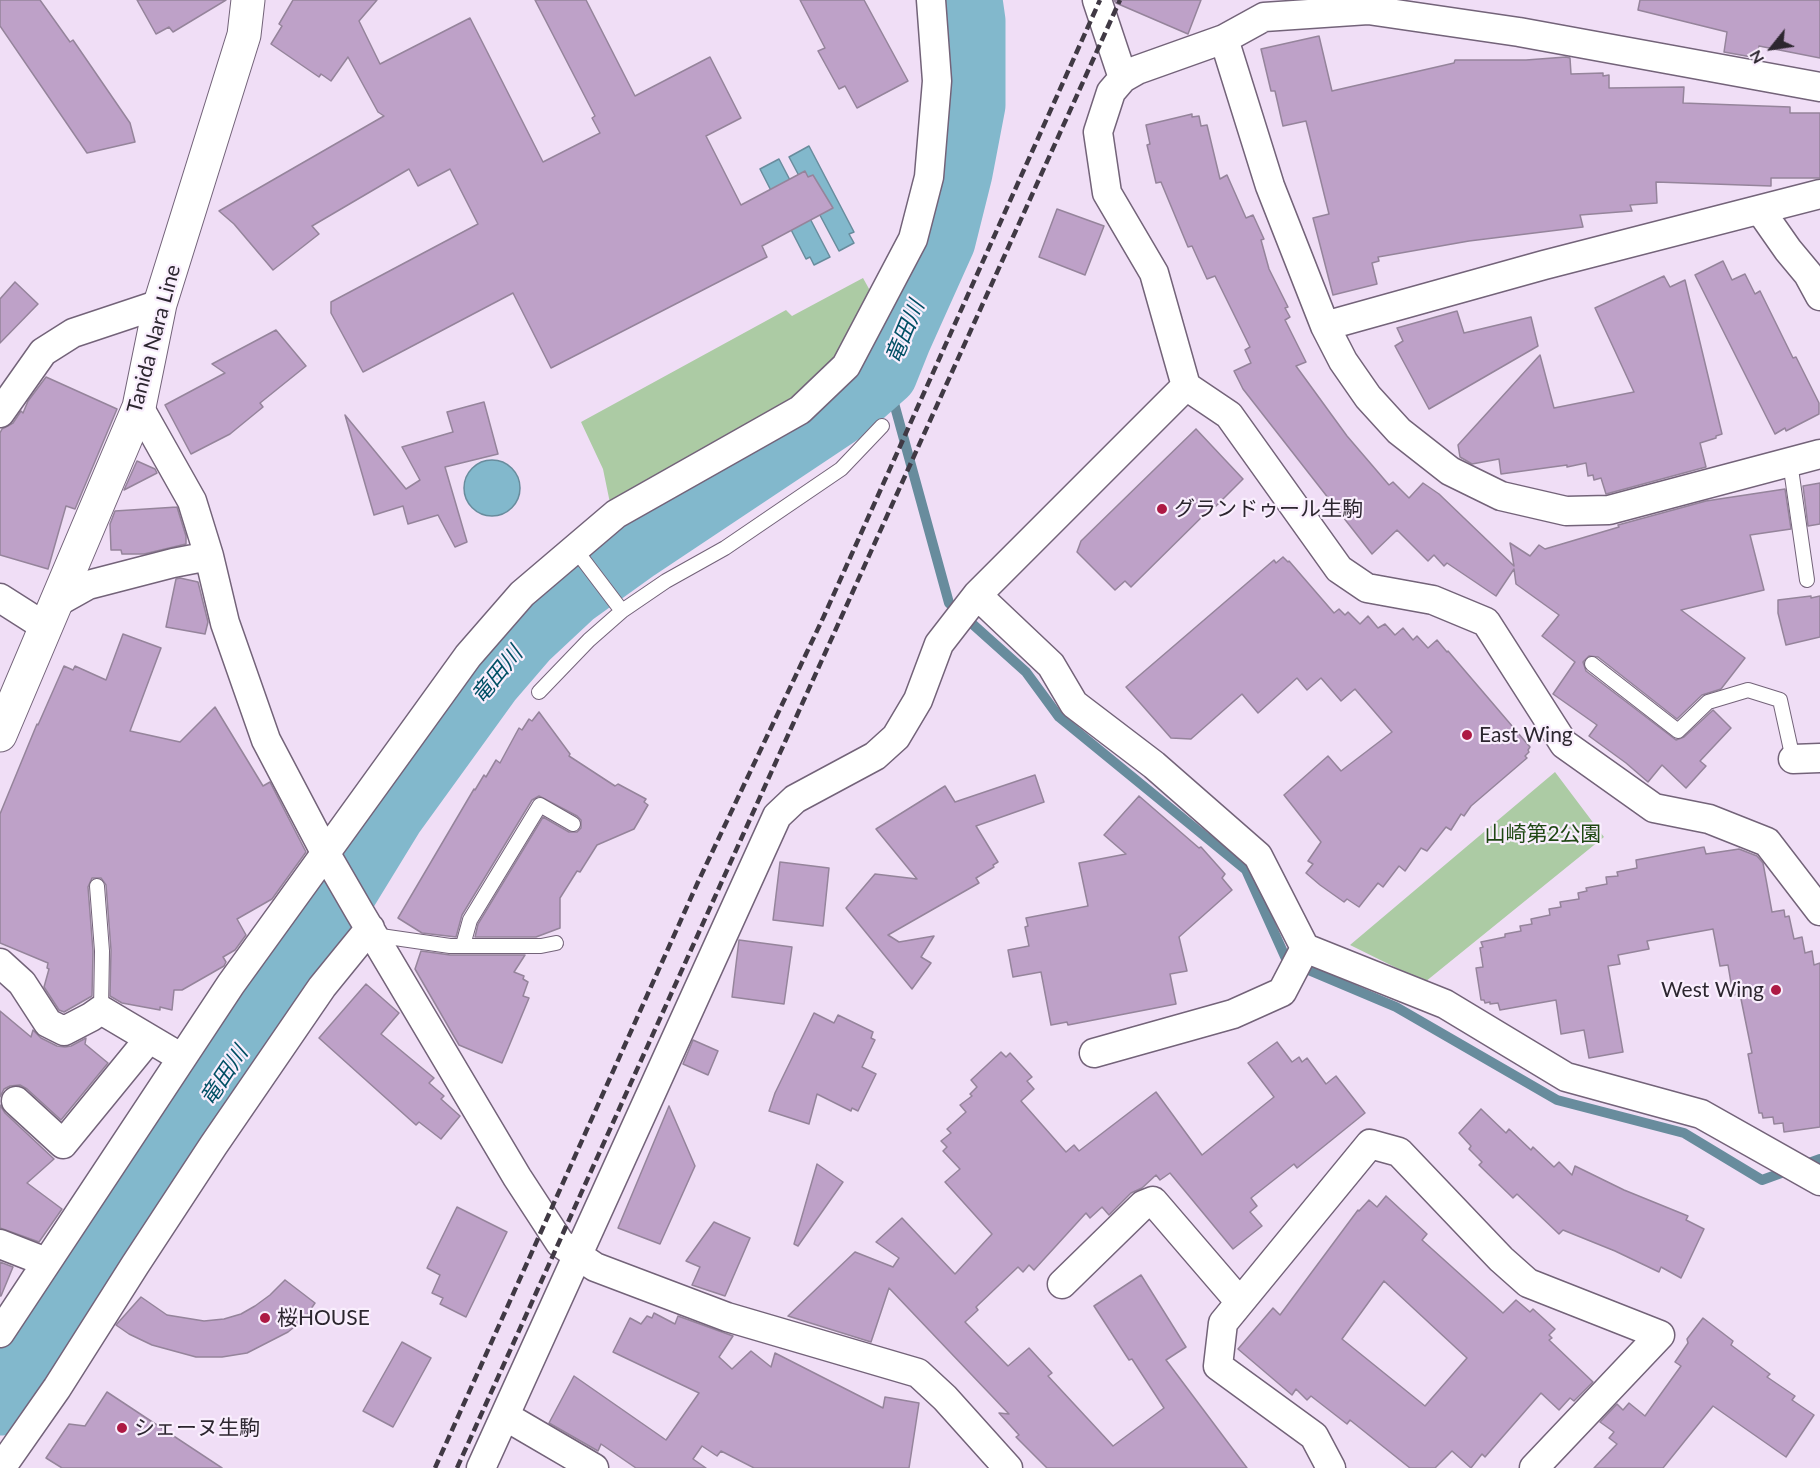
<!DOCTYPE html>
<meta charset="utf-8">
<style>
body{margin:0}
#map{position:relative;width:1820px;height:1468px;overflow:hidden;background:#f0def6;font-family:Lato,sans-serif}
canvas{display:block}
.north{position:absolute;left:1742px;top:18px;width:60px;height:60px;-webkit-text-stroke:4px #f9eefd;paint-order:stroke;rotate:240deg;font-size:16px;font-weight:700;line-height:24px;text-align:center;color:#2c262f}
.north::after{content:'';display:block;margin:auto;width:21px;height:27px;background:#2c262f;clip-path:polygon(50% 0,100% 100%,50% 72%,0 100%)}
</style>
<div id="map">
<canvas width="1820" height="1468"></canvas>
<div class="north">N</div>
</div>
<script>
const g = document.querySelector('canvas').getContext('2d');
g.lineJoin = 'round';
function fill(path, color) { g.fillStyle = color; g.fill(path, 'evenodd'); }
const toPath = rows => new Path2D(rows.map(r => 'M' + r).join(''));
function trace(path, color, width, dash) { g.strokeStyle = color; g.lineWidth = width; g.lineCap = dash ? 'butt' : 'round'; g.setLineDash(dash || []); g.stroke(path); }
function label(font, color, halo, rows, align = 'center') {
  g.font = font + ' Lato,"Noto Sans JP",sans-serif'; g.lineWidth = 4.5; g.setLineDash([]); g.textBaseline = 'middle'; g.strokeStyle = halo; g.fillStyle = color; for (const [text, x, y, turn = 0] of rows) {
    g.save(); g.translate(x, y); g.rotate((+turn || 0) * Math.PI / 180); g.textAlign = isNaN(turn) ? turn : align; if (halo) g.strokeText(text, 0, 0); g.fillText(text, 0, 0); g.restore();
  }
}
fill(toPath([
 [863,278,873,296,848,342,811,390,610,503,603,469,581,422,786,310,792,316],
 [1555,772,1604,837,1425,982,1350,945]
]), '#accba4');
const water = toPath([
 [809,146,854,232,849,234,854,243,839,251,789,157,809,146],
 [779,159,830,257,814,265,810,257,806,259,760,169,779,159],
 '464 488a28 28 0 1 1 56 0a28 28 0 1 1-56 0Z'
]);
fill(water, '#82b8cc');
trace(water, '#688c9d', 1.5);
trace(toPath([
 [886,374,949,603,1026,672,1059,717,1246,870,1287,961,1396,1007,1557,1100,1684,1133,1762,1180,1820,1159]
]), '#688c9d', 10);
trace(toPath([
 [0,1404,145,1188,314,944,393,815,490,681,527,638,573,595,637,549,844,411,886,374,900,339,944,241,961,173,974,105,974,21,971,0]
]), '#82b8cc', 63);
const building = toPath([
 [0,0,40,0,70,42,73,40,130,123,135,142,87,153,0,26,0,0],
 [137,0,226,0,173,32,169,27,156,34,137,0],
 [293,0,377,0,359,21,380,64,470,18,543,162,600,133,592,118,595,116,535,0,586,0,635,96,710,57,741,118,706,136,741,205,805,171,808,177,813,175,833,208,762,246,767,257,551,368,513,293,363,372,331,313,331,302,478,224,450,169,418,186,409,169,312,226,319,234,273,270,234,224,219,211,384,116,378,112,348,57,331,81,321,74,319,77,271,44,282,26,279,24,293,0],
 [800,0,864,0,908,81,857,108,845,86,839,89,818,51,825,48,800,0],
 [1114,0,1201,0,1188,34,1116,3,1114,0],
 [1640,0,1820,0,1820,58,1759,46,1757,58,1724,52,1727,32,1638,10,1640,0],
 [1319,36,1332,91,1454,63,1455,60,1526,60,1566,57,1570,58,1571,74,1603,73,1603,76,1609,75,1609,88,1684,87,1683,103,1790,107,1790,113,1820,113,1820,178,1771,178,1771,186,1656,182,1657,203,1630,205,1632,211,1580,215,1583,227,1469,241,1378,257,1379,261,1372,263,1377,284,1333,295,1313,218,1329,214,1306,121,1283,126,1275,91,1271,91,1261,49,1319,36],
 [1192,114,1192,117,1199,116,1201,126,1207,125,1220,179,1227,175,1246,218,1253,215,1264,239,1261,240,1269,269,1288,307,1285,308,1290,317,1285,320,1306,362,1296,366,1347,436,1389,485,1393,482,1409,498,1423,483,1439,494,1514,566,1510,543,1530,556,1539,545,1545,549,1619,527,1618,525,1706,501,1785,489,1791,529,1750,535,1764,590,1681,610,1745,658,1721,689,1702,695,1677,719,1598,657,1589,656,1583,662,1586,671,1676,740,1684,737,1713,710,1731,728,1700,761,1706,766,1686,788,1662,765,1648,782,1626,763,1589,736,1597,725,1553,694,1575,662,1542,636,1559,615,1516,584,1514,569,1496,596,1447,563,1444,566,1434,555,1428,561,1397,530,1372,554,1243,389,1234,371,1251,363,1245,350,1250,347,1215,276,1207,279,1192,246,1188,247,1161,182,1156,183,1147,145,1150,144,1146,125,1192,114],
 [1057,209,1104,226,1085,275,1039,257,1057,209],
 [1723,261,1732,280,1745,274,1755,294,1760,291,1793,358,1796,357,1819,403,1819,414,1786,431,1785,428,1775,434,1695,275,1723,261],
 [1664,276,1670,287,1685,280,1722,434,1716,436,1716,438,1700,443,1706,467,1606,494,1601,478,1594,480,1593,475,1588,476,1586,463,1567,467,1567,465,1501,474,1499,459,1472,464,1460,457,1458,445,1540,355,1554,408,1634,392,1595,308,1664,276],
 [15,282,38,304,0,343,0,299,15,282],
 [1457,311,1464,333,1531,317,1538,346,1429,409,1395,346,1403,341,1397,328,1457,311],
 [276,330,306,366,260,403,263,407,230,434,191,454,165,405,225,373,212,364,276,330],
 [46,377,117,409,75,509,66,506,48,569,0,555,0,433,2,429,13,423,21,411,23,413,28,401,46,377],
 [484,402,498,454,445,467,467,542,455,547,438,515,408,524,403,506,374,515,345,415,406,489,420,480,402,447,453,432,447,412,484,402],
 [1196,429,1243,479,1216,506,1214,505,1131,587,1125,581,1115,590,1077,552,1081,541,1196,429],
 [137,461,155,469,157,473,124,490,137,461],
 [1820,483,1820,524,1808,526,1803,486,1820,483],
 [177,507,186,536,186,544,144,554,122,554,121,550,111,550,110,524,115,511,177,507],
 [1283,557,1288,562,1289,561,1334,613,1339,609,1345,615,1348,612,1360,624,1368,616,1378,628,1385,624,1395,635,1403,628,1413,640,1417,636,1428,648,1437,640,1447,652,1448,651,1530,747,1528,750,1529,752,1525,756,1527,758,1471,806,1464,816,1461,814,1451,830,1446,827,1427,851,1421,848,1405,871,1399,866,1383,887,1378,883,1359,907,1347,899,1344,902,1320,885,1306,873,1313,864,1308,861,1321,842,1284,795,1328,756,1341,771,1392,732,1355,689,1341,701,1321,678,1307,690,1297,678,1258,713,1242,694,1191,739,1171,738,1126,687,1274,560,1276,563,1283,557],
 [180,578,198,582,208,622,205,634,166,627,176,579,180,578],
 [1811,596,1811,598,1820,596,1820,637,1786,645,1778,613,1778,600,1811,596],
 [123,634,161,648,130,731,180,742,215,707,263,786,270,782,306,852,272,899,237,919,246,935,235,950,223,957,226,962,224,966,182,990,174,990,172,1010,160,1007,160,1010,122,1003,110,996,111,950,106,885,101,878,92,878,88,887,93,951,92,996,64,1012,59,1010,44,987,49,969,47,968,48,963,0,943,0,814,37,724,38,725,64,666,73,670,75,666,106,680,123,634],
 [539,712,570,754,569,756,615,786,618,784,646,799,644,802,648,805,634,829,597,845,580,872,577,871,560,898,560,928,536,937,475,937,478,924,543,817,569,832,577,832,581,828,581,820,577,816,539,796,532,800,462,915,456,937,422,933,398,918,474,789,475,790,484,775,486,777,496,760,500,763,519,728,522,730,529,719,532,721,539,712],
 [1035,775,1044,802,976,826,998,862,993,865,994,867,976,878,979,883,888,935,899,942,934,936,921,957,931,963,912,989,846,908,875,874,917,879,876,829,945,786,955,802,1035,775],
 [1139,796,1199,848,1201,847,1225,874,1222,878,1232,890,1179,937,1187,971,1170,974,1176,1004,1068,1025,1067,1022,1051,1025,1041,972,1013,977,1008,950,1029,946,1025,927,1028,926,1026,918,1088,906,1079,863,1126,854,1104,835,1139,796],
 [1704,847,1706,854,1739,849,1757,856,1763,863,1772,912,1784,910,1785,917,1789,916,1794,939,1802,937,1805,953,1812,951,1814,965,1820,963,1820,1127,1784,1132,1783,1123,1774,1124,1773,1117,1763,1118,1762,1113,1759,1113,1748,1054,1752,1053,1740,994,1733,995,1728,965,1720,966,1713,929,1647,941,1649,949,1618,955,1620,964,1608,966,1623,1052,1589,1058,1584,1030,1561,1034,1556,1000,1500,1010,1498,1003,1490,1004,1490,1002,1485,1003,1484,1000,1481,1000,1476,968,1483,967,1480,948,1483,947,1481,942,1505,937,1505,934,1521,931,1520,926,1532,924,1531,919,1550,915,1549,909,1561,907,1560,902,1579,899,1578,893,1587,891,1586,888,1607,884,1606,877,1618,876,1617,872,1637,868,1636,860,1704,847],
 [780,862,829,868,823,926,773,920,780,862],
 [739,940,792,947,784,1004,732,997,739,940],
 [421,951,450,955,525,955,514,972,524,976,523,979,528,982,523,996,529,998,502,1063,459,1045,415,969,421,951],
 [366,984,399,1013,381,1034,434,1078,429,1083,444,1096,441,1099,460,1116,441,1139,419,1122,416,1125,319,1038,366,984],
 [0,1011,31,1037,33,1030,41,1038,57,1046,65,1047,71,1046,86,1038,85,1044,108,1063,61,1120,27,1089,20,1085,10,1086,4,1089,0,1097,0,1011],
 [814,1013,834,1023,838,1015,873,1032,871,1038,875,1040,862,1067,876,1074,858,1111,852,1108,851,1111,817,1094,809,1124,769,1111,775,1093,814,1013],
 [693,1040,718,1051,708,1075,683,1064,693,1040],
 [1277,1042,1292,1062,1299,1057,1302,1062,1307,1058,1326,1084,1336,1076,1365,1113,1297,1168,1294,1164,1251,1198,1257,1206,1250,1212,1262,1226,1233,1249,1170,1173,1160,1180,1156,1175,1142,1188,1131,1193,1109,1215,1102,1207,1090,1218,1086,1213,1034,1270,1029,1265,1023,1272,1018,1267,976,1307,978,1310,965,1322,1008,1366,1029,1348,1052,1373,1048,1376,1113,1446,1164,1408,1132,1359,1129,1360,1094,1306,1141,1275,1186,1347,1166,1360,1247,1468,1047,1468,1016,1437,1019,1435,999,1413,1009,1414,889,1288,871,1342,788,1316,855,1252,893,1267,899,1258,876,1242,902,1218,955,1274,992,1234,945,1182,960,1169,943,1151,947,1147,941,1141,951,1133,947,1129,966,1112,960,1105,972,1096,970,1094,977,1087,971,1080,1001,1052,1006,1057,1010,1053,1032,1077,1027,1081,1034,1089,1021,1101,1066,1152,1074,1145,1079,1151,1156,1092,1202,1155,1274,1097,1248,1063,1277,1042],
 [0,1105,5,1113,54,1159,27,1183,62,1209,39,1242,0,1228,0,1105],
 [669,1106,695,1166,660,1244,618,1228,669,1106],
 [1481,1109,1506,1133,1509,1129,1531,1150,1533,1147,1554,1167,1559,1162,1572,1175,1575,1166,1624,1190,1688,1216,1686,1220,1704,1229,1681,1278,1661,1267,1659,1272,1615,1251,1563,1230,1559,1234,1517,1194,1513,1198,1479,1165,1482,1162,1469,1149,1471,1146,1459,1133,1481,1109],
 [817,1164,843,1182,798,1246,794,1244,817,1164],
 [1386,1196,1427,1234,1422,1240,1503,1313,1516,1300,1530,1312,1533,1309,1555,1329,1549,1335,1552,1338,1549,1340,1593,1382,1574,1401,1570,1398,1559,1410,1541,1393,1485,1457,1482,1454,1471,1468,1452,1451,1435,1468,1410,1468,1350,1420,1347,1424,1311,1396,1307,1400,1296,1389,1292,1395,1238,1349,1273,1308,1280,1315,1358,1210,1359,1211,1369,1200,1377,1207,1386,1196],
 [1384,1281,1467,1358,1425,1406,1342,1339,1384,1281],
 [457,1207,507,1232,466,1317,440,1304,443,1298,432,1293,440,1275,427,1268,457,1207],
 [714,1222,750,1238,725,1296,692,1285,700,1267,686,1261,714,1222],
 [0,1262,13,1267,1,1296,0,1296,0,1262],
 [285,1280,315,1303,304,1319,288,1332,247,1353,222,1357,196,1357,152,1345,129,1334,116,1325,141,1297,167,1315,204,1321,224,1319,241,1314,255,1306,270,1295,285,1280],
 [654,1313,675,1324,678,1316,733,1336,719,1357,732,1369,751,1351,771,1367,775,1353,883,1408,885,1397,919,1403,909,1468,754,1468,721,1451,717,1456,702,1446,693,1459,706,1468,636,1468,601,1444,598,1451,549,1423,574,1376,666,1440,699,1393,613,1352,630,1318,641,1324,647,1316,652,1318,654,1313],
 [1703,1318,1733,1341,1731,1345,1770,1374,1767,1377,1795,1396,1792,1400,1814,1415,1786,1457,1713,1406,1663,1468,1594,1468,1617,1444,1609,1438,1614,1432,1600,1422,1617,1404,1623,1410,1629,1403,1645,1416,1681,1366,1675,1362,1688,1343,1687,1339,1703,1318],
 [402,1342,431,1358,393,1427,363,1411,402,1342],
 [107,1392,222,1468,62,1468,46,1458,69,1424,85,1426,107,1392]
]);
fill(building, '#bea1c8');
trace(building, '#95849b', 1.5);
const lane = toPath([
 [1790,462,1807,580],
 [575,549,622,611],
 [1592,664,1678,731,1708,702,1748,690,1780,700,1793,759],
 [539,692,589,640,622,611,666,581,725,548,841,469,882,426],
 [97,886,102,951,101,1010],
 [374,935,450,946,541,946,556,943],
 [463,945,470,920,540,805,573,824]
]);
const street = toPath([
 [1097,0,1123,78],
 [1224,39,1270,186,1325,326,1343,361,1368,397,1399,431,1450,471,1501,496,1566,511,1609,510,1820,454],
 [1760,210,1788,250,1808,274,1820,296],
 [1325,326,1544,265,1820,194],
 [1186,386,1229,415,1339,569,1367,588,1433,600,1486,622,1564,744,1654,808,1709,819,1767,842,1820,911],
 [139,407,192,501,209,556,225,623,266,740,326,854,359,911,517,1177,560,1243,595,1267,727,1317,918,1373,945,1398,1008,1468],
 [0,413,43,352,73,333,160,304],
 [977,595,1051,665,1074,704,1154,765,1258,856,1305,948,1445,1004,1566,1077,1701,1114,1820,1181],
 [0,598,44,626],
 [54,604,88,585,173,563,209,556],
 [1793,759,1820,758],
 [0,963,22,983,48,1023,64,1031,91,1017,101,1010,182,1058],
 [1094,1053,1233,1014,1282,992,1305,948],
 [16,1101,63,1144,148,1040],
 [0,1244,46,1262],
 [1062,1284,1143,1205,1153,1201,1239,1301],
 [0,1333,231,984,468,656,522,594,616,514,800,410,846,366,913,239,929,177,937,81,931,0],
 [505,1416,594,1468],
 [1,1468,57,1388,135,1265,213,1146,322,987,370,928],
 [481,1468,777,816,795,799,875,756,896,737,918,700,939,644,977,595,1186,386,1154,273,1107,193,1098,132,1111,92,1123,78,1137,70,1224,39,1264,17,1368,10,1519,32,1820,87],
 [1331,1468,1314,1436,1218,1366,1223,1323,1370,1144,1399,1152,1501,1259,1528,1283,1660,1335,1534,1468]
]);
const secondary = toPath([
 [0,735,139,407,160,304,244,35,248,0]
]);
trace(lane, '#736379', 16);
trace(street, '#736379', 31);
trace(secondary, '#736379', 35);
trace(lane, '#fff', 14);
trace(street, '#fff', 28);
trace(secondary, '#fff', 33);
trace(toPath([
 [435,1468,698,882,824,616,1100,0],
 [457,1468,1120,0]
]), '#403944', 4.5, [9, 4.5]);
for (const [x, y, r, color] of [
 [1162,509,6,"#ad1944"],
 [1467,735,6,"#ad1944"],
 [1776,990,6,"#ad1944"],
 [265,1318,6,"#ad1944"],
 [122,1428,6,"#ad1944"]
]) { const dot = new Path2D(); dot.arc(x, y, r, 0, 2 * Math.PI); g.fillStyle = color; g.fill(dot); trace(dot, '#f9eefd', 2); }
label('21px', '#2c262f', '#f9eefd', [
 ["Tanida Nara Line",154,339,-75]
]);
label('21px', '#2c262f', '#f9eefd', [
 ["グランドゥール生駒",1174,509],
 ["East Wing",1479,735],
 ["West Wing",1764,990,"right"],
 ["桜HOUSE",277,1318],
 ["シェーヌ生駒",134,1428]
], 'left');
label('21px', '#1f4813', '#f9eefd', [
 ["山崎第2公園",1543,834]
]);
label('italic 22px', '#004f64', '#f9eefd', [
 ["竜田川",905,332,-67],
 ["竜田川",497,675,-51],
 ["竜田川",224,1076,-56]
]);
</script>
